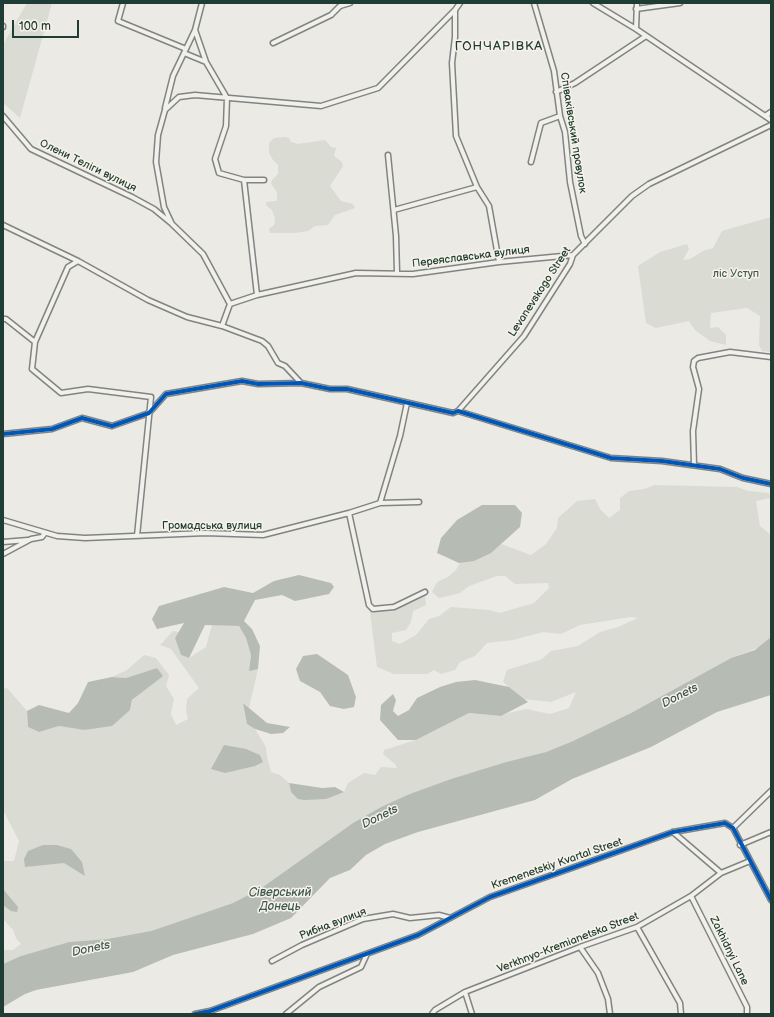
<!DOCTYPE html>
<meta charset="utf-8">
<style>
body{margin:0}
#map{position:relative;width:774px;height:1017px;overflow:hidden;background:#ebeae4;font-family:"Balsamiq Sans",sans-serif}
canvas{display:block}
.frame{position:absolute;inset:0;border:4px solid #1f3d34;pointer-events:none}
.scale{position:absolute;left:12px;top:20px;width:67px;height:18px;box-sizing:border-box;border:2px solid #1f3d34;border-top:0;padding-left:5px;font-size:12px;line-height:14px;white-space:nowrap;color:#1f3d34;-webkit-text-stroke:3px #f7f3e8;paint-order:stroke}
</style>
<div id="map">
<canvas width="774" height="1017"></canvas>
<div class="frame"></div>
<div class="scale">100 m</div>
</div>
<script>
const g = document.querySelector('canvas').getContext('2d');
g.lineJoin = 'round';
function fill(path, color) { g.fillStyle = color; g.fill(path, 'evenodd'); }
const toPath = rows => new Path2D(rows.map(r => 'M' + r).join(''));
function trace(path, color, width, dash) { g.strokeStyle = color; g.lineWidth = width; g.lineCap = dash ? 'butt' : 'round'; g.setLineDash(dash || []); g.stroke(path); }
function label(font, color, halo, rows, align = 'center') {
  g.font = font + ' "Balsamiq Sans",sans-serif'; g.lineWidth = 3; g.setLineDash([]); g.textBaseline = 'middle'; g.strokeStyle = halo; g.fillStyle = color; for (const [text, x, y, turn = 0] of rows) {
    g.save(); g.translate(x, y); g.rotate((+turn || 0) * Math.PI / 180); g.textAlign = isNaN(turn) ? turn : align; if (halo) g.strokeText(text, 0, 0); g.fillText(text, 0, 0); g.restore();
  }
}
fill(toPath([
 [27,3,52,3,20,118,3,103,3,45],
 [284,137,289,138,291,142,298,144,325,140,331,147,336,148,334,156,342,162,343,166,330,186,341,201,353,204,355,208,335,215,328,225,315,226,308,231,295,233,270,233,269,229,274,225,275,218,272,210,266,205,266,202,277,201,277,192,271,184,272,180,278,174,278,165,273,160,269,153,269,143,274,138],
 [771,217,771,352,762,351,759,345,760,316,747,308,711,313,710,328,718,327,726,335,726,345,710,341,695,330,689,321,656,328,646,323,638,266,660,252,687,244,689,249,683,260,690,259,703,251,713,248,722,231],
 [655,485,737,487,748,491,769,493,770,498,756,501,760,526,771,535,771,637,760,647,731,658,631,713,573,741,546,752,506,762,451,779,381,807,353,823,260,889,233,903,151,931,107,939,69,942,21,956,3,964,3,950,13,950,21,944,16,938,13,930,3,919,3,861,14,861,19,841,3,810,3,689,7,688,27,711,28,727,39,732,59,726,84,730,130,710,132,701,142,691,157,668,126,678,112,677,127,670,144,655,156,658,169,675,166,686,174,699,171,714,176,725,188,719,186,711,187,699,199,688,171,649,160,645,173,631,179,632,175,638,181,655,189,658,206,647,212,625,239,626,246,638,251,655,249,670,258,669,249,708,244,703,247,724,255,729,266,747,267,757,271,772,280,775,289,783,291,792,344,792,348,783,364,773,375,775,381,767,397,768,395,764,383,754,384,750,416,740,469,713,501,716,508,713,526,709,550,714,569,708,576,692,551,702,524,699,503,682,507,670,542,659,551,651,578,646,600,632,618,627,638,618,630,617,580,625,561,634,543,632,513,640,487,643,475,656,460,662,455,670,441,674,434,670,427,674,394,674,377,667,369,605,373,609,394,607,408,600,425,596,426,605,413,611,411,622,406,630,392,633,392,641,400,644,416,635,429,619,439,616,451,607,489,610,500,613,534,603,549,588,548,583,515,584,505,576,497,576,469,586,460,593,439,598,432,592,437,582,448,577,456,570,466,552,493,541,531,555,546,544,557,528,558,518,577,501,595,499,600,509,609,518,620,510,620,498,629,491,644,489]
]), '#dadbd2');
fill(toPath([
 [482,505,515,505,522,513,520,527,491,553,474,561,459,563,437,553,441,538,457,520],
 [299,575,331,583,334,587,329,594,295,601,282,595,255,600,244,621,252,629,260,646,258,669,249,671,251,655,246,638,239,626,205,625,189,658,181,655,175,638,184,623,157,629,152,619,159,606,224,587,253,593,274,581],
 [771,637,771,695,717,712,651,747,572,779,535,800,418,832,385,844,366,855,350,870,330,878,291,918,253,934,173,955,133,972,36,990,25,994,3,1007,3,964,21,956,69,942,107,939,151,931,233,903,260,889,353,823,381,807,410,794,451,779,506,762,546,752,573,741,631,713,731,658,755,650],
 [317,654,348,675,356,697,354,707,344,709,330,706,320,692,300,681,296,669,303,656],
 [157,668,163,676,132,700,130,710,112,726,84,730,59,726,39,732,28,727,27,711,39,705,69,713,78,703,88,682,112,677,126,678],
 [475,680,509,687,528,702,501,716,469,713,416,740,398,740,380,720,381,705,393,694,396,700,393,711,398,716,409,710,417,698,440,687,456,682],
 [243,703,267,723,290,727,283,733,271,734,255,729,247,724],
 [224,745,246,749,260,755,263,762,255,766,225,773,211,769],
 [289,783,322,788,335,787,344,792,326,799,304,800,298,799,291,792],
 [43,845,57,845,71,849,82,862,85,876,64,863,25,867,24,859,28,851],
 [3,889,18,907,17,912,11,911,3,905]
]), '#b6bcb4');
const minor = toPath([
 [123,3,118,21,186,49],
 [202,3,195,30,206,62,227,98,226,126,215,159,219,173,244,180,264,180],
 [460,3,455,10,455,37,452,63,456,136,477,187,489,206,499,262],
 [534,3,554,71,560,116,565,132,570,182,581,236,585,244],
 [593,3,636,29,771,120],
 [636,9,680,3],
 [3,26,3,27],
 [636,29,637,3],
 [273,43,331,15,340,6,350,3],
 [184,53,206,62],
 [556,92,575,83,646,36],
 [165,108,173,76,195,30],
 [3,116,31,149,132,197,154,209,171,223],
 [765,116,771,112],
 [388,155,396,236,397,272],
 [531,162,541,123,560,116],
 [244,180,257,295],
 [394,210,477,187],
 [3,225,78,261,148,300,187,317,222,326,262,341,268,346,278,363,285,366,301,383],
 [78,261,68,267,35,342,32,369,61,393,88,389,151,397,137,536],
 [230,304,203,254,172,224,164,207,156,162,158,135,165,110,179,97,195,95,321,106,378,88,455,10],
 [3,319,6,319,35,342],
 [222,326,230,304,257,295,356,273,413,274,499,262,573,255],
 [458,411,524,336,570,264,573,255,632,196,649,184,771,125],
 [3,434,52,429,82,418,112,426,149,413,166,394,242,381,258,384,301,383,330,389,347,389,453,413,458,411,611,458,662,461,720,469,743,478,771,484],
 [694,465,693,431,699,389,693,367,694,361,698,358,730,352,771,357],
 [380,503,400,436,407,403],
 [349,513,369,605,373,609,394,607,425,592],
 [3,520,57,536,85,538,206,533,263,535,349,513,380,503,419,502],
 [3,542,28,540],
 [3,554,31,539,42,537,45,533],
 [733,828,771,791],
 [673,832,721,873],
 [740,845,771,832],
 [691,896,747,1007,747,1014],
 [637,927,680,1003,681,1014],
 [580,947,598,973,608,999,610,1014],
 [272,961,302,945,363,919,393,914,410,918,439,915,450,918],
 [465,992,472,1014],
 [195,1014,210,1011,418,935,490,897,673,832,725,823,733,828,771,900],
 [286,1014,319,987,361,967,367,954],
 [432,1014,435,1010,465,992,580,947,637,927,691,896,721,873,750,861]
]);
trace(minor, '#808581', 7);
trace(minor, '#f1f0ec', 4);
trace(toPath([
 [3,434,52,429,82,418,112,426,149,413,166,394,242,381,258,384,301,383,330,389,347,389,453,413,458,411,611,458,662,461,720,469,743,478,771,484],
 [195,1014,210,1011,418,935,490,897,673,832,725,823,733,828,771,900]
]), '#0057b8', 4);
label('11px', '#1f3d34', '#f7f3e8', [
 ["Співаківський провулок",573,133,81],
 ["Олени Теліги вулиця",88,166,26],
 ["Переяславська вулиця",471,257,-7],
 ["Levanevskogo Street",540,292,-57],
 ["Громадська вулиця",212,526],
 ["Kremenetskiy Kvartal Street",557,864,-19],
 ["Рибна вулиця",333,924,-21],
 ["Verkhnyo-Kremianetska Street",568,943,-21],
 ["Zakhidnyi Lane",729,951,64]
]);
label('11px', '#425a51', '#f7f3e8', [
 ["ліс Уступ",736,274]
]);
label('italic 12px', '#3f584f', '#f7f3e8', [
 ["Donets",680,696,-27],
 ["Donets",380,817,-26],
 ["Сіверський",280,893],
 ["Донець",280,907],
 ["Donets",91,949,-12]
]);
g.letterSpacing = '1px';
label('13px', '#1f3d34', '#f7f3e8', [
 ["ГОНЧАРІВКА",499,47]
]);
g.letterSpacing = '0px';
</script>
